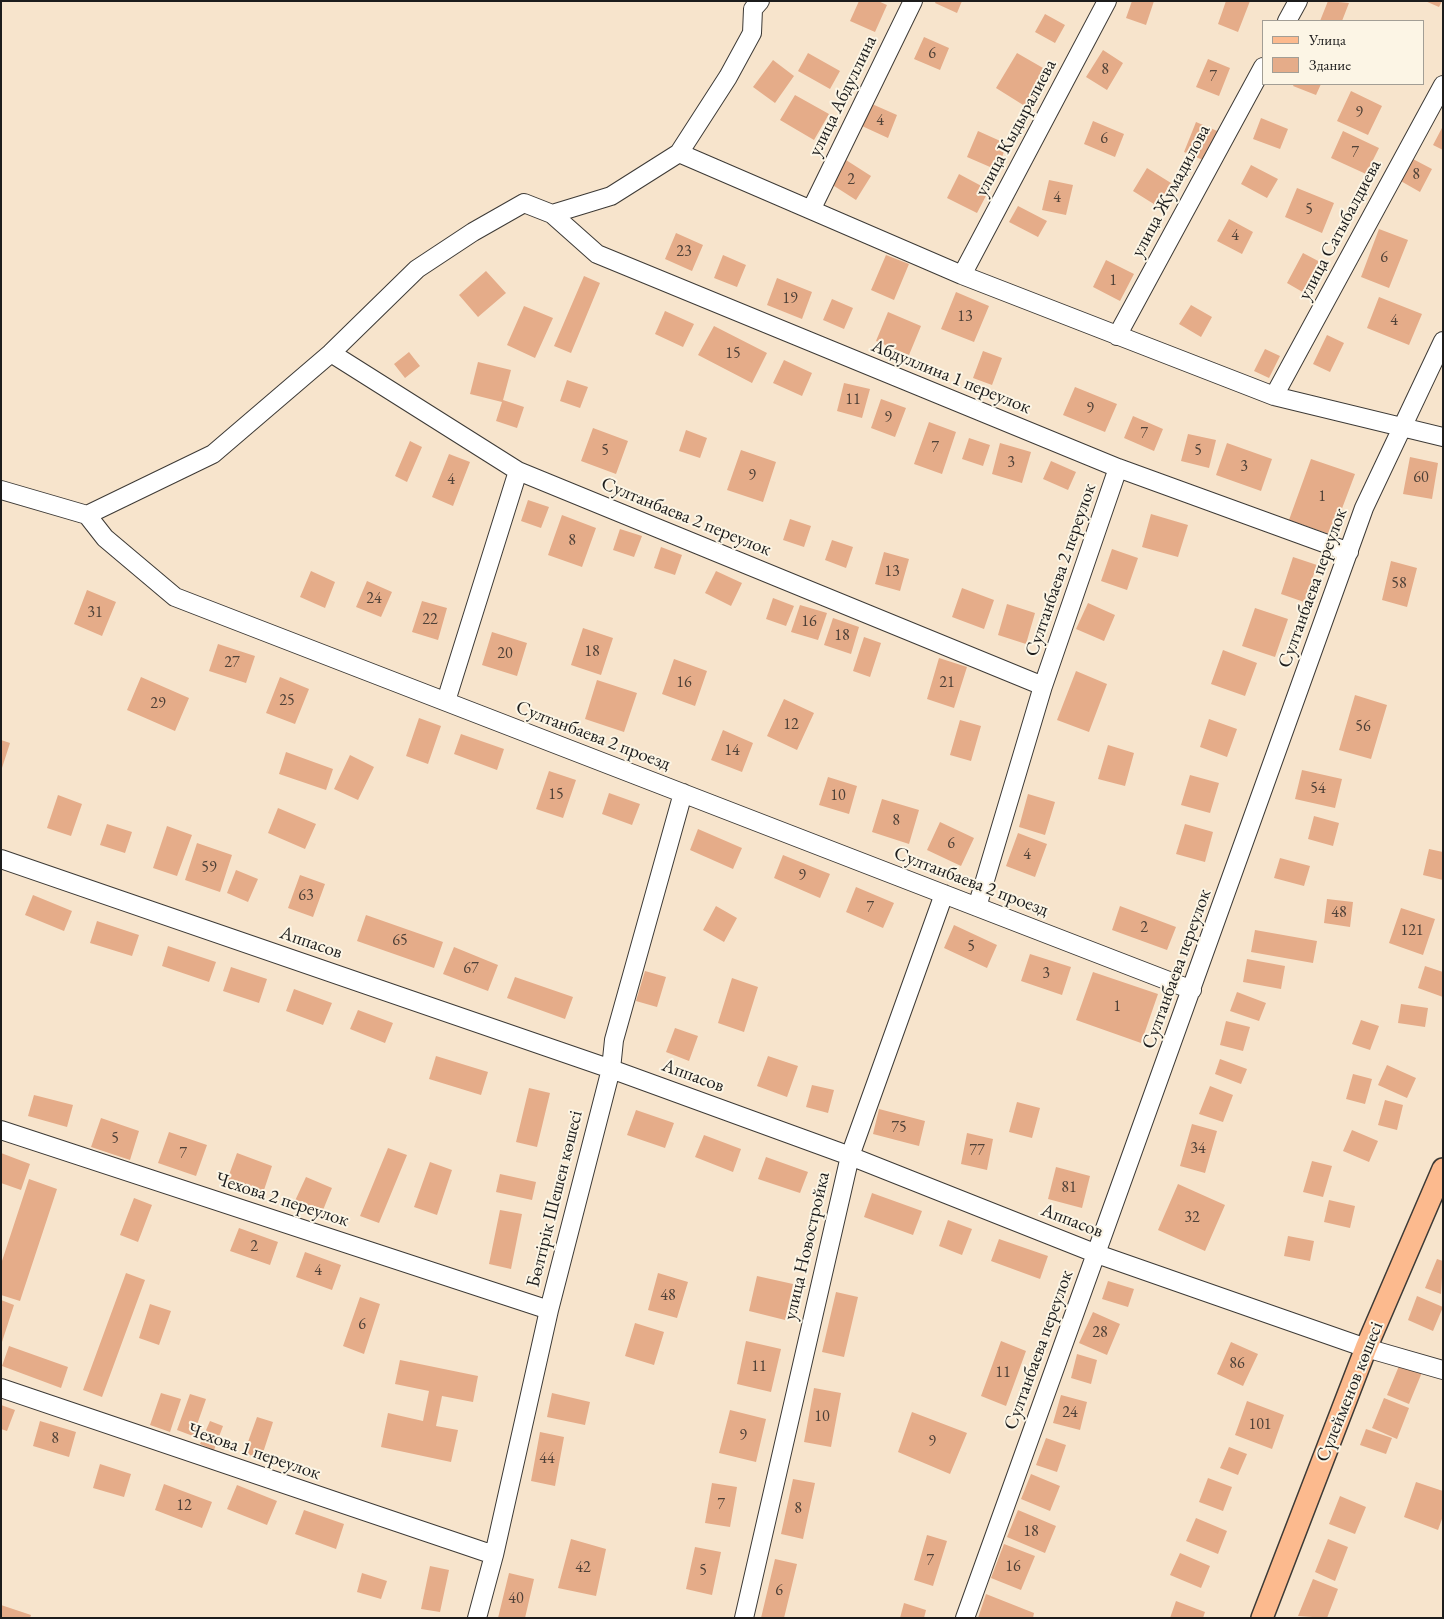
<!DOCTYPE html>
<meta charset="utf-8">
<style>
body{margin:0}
#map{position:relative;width:1444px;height:1619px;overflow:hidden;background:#f7e4cc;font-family:"EB Garamond",serif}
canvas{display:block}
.frame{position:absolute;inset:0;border:2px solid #1c1c1c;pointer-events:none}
.legend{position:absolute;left:1262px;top:20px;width:162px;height:65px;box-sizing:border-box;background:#fcf5e5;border:1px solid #a29e95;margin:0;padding:6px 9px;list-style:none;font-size:15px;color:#1c1c1c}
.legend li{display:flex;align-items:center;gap:10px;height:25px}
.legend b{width:25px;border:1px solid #a29e95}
</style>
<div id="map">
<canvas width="1444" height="1619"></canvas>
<div class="frame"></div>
<ul class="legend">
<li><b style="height:6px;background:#fcba8e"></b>Улица</li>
<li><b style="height:14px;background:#e5ac89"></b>Здание</li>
</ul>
</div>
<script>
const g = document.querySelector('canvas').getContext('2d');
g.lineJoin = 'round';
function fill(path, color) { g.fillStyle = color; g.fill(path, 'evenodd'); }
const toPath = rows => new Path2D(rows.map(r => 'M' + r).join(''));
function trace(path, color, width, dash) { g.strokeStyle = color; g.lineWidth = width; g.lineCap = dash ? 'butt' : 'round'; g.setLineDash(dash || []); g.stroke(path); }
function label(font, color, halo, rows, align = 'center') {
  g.font = font + ' "EB Garamond",serif'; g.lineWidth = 4; g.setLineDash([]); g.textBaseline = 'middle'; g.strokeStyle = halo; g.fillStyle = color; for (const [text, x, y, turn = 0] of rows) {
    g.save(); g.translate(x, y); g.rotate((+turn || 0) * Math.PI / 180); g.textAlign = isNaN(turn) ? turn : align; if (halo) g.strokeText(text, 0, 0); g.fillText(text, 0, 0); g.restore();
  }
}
fill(toPath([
 [859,1,878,1,887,5,875,32,850,21],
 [936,1,962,1,957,13,935,3],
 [1132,1,1154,1,1146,25,1126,18],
 [1226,1,1250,1,1238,32,1218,24],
 [1328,1,1349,3,1342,21,1320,21],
 [1425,1,1442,1,1439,7],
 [1045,14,1065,25,1055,43,1035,32],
 [924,37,949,48,940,70,914,59],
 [1103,50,1123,63,1107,90,1086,77],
 [808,53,840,71,830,89,798,71],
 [1017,53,1050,72,1028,108,996,88],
 [1208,59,1230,68,1219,96,1196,87],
 [773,60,794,76,775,103,753,87],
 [1294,84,1321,84,1316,95,1293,86],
 [1351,91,1382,106,1368,135,1337,121],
 [795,95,829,114,814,140,780,120],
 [872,104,897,115,888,138,862,126],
 [1261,118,1288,129,1280,149,1253,139],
 [1093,121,1124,134,1115,157,1084,144],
 [1196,122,1222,133,1210,163,1184,152],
 [1443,126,1443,150,1433,145],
 [978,131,1007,144,997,170,967,157],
 [1343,131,1379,148,1366,174,1331,158],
 [1411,158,1432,169,1420,192,1399,180],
 [846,160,871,176,856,200,831,184],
 [1251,165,1278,179,1267,198,1241,184],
 [1147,168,1171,183,1157,206,1133,191],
 [959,174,989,190,977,213,947,198],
 [1049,180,1073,185,1066,215,1042,210],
 [1297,188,1334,203,1322,233,1285,217],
 [1018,206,1047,221,1038,237,1009,222],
 [1229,219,1253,232,1242,254,1217,241],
 [1379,229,1408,240,1389,288,1361,277],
 [676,233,703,245,692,271,665,259],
 [1303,253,1322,263,1306,294,1287,283],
 [723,255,746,265,737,287,714,278],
 [886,255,909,264,894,300,871,290],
 [1106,260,1134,274,1120,301,1093,287],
 [486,271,506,293,478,317,459,295],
 [584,276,600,283,571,353,554,346],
 [777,278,812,292,802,319,767,305],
 [956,292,989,306,974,342,941,329],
 [1379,297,1422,314,1409,345,1367,328],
 [832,299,853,308,844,329,823,320],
 [1191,305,1212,317,1201,337,1179,324],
 [524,306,553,318,535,358,507,345],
 [665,311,694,324,683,347,655,334],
 [888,312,921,326,909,355,876,341],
 [714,326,767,353,752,383,698,355],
 [1327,335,1344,343,1330,372,1313,364],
 [1265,349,1280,356,1269,378,1254,371],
 [983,351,1002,358,992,385,973,378],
 [409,352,420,366,405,378,394,364],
 [784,360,812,373,802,396,773,383],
 [478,362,511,370,503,400,524,407,517,428,496,421,502,402,470,394],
 [567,380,588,387,580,408,560,401],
 [844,383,870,389,862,418,837,411],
 [1075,387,1117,404,1105,432,1063,415],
 [881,399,906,408,895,437,871,428],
 [1133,416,1163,429,1154,451,1124,438],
 [929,422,956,432,942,474,914,464],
 [593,428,628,441,616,474,581,461],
 [686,430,707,438,700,458,679,451],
 [1188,434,1216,440,1209,468,1181,461],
 [969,438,990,445,983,466,962,459],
 [410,441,422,447,407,482,395,476],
 [1000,443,1031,452,1022,483,992,474],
 [1227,443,1272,459,1261,491,1216,475],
 [741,450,776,462,763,502,727,490],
 [449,454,470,462,453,506,432,497],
 [1410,457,1438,463,1432,499,1403,494],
 [1311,459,1355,474,1332,535,1289,520],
 [1051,461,1076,472,1068,490,1043,479],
 [528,500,549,507,541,528,521,521],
 [1151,514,1188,525,1178,557,1142,547],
 [562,515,596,528,582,567,548,555],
 [790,519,811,526,804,547,783,540],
 [620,529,642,536,634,557,613,550],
 [832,540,853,547,846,568,825,560],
 [661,547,682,555,675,575,654,568],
 [1112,549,1138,558,1127,590,1101,581],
 [884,552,909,559,900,591,875,584],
 [1293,557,1317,565,1304,602,1281,594],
 [1391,561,1417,568,1407,607,1382,600],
 [311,571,335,582,325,608,300,597],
 [716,571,742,583,731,606,705,593],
 [367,581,392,592,381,617,356,607],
 [962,588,994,600,984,629,952,617],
 [87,590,116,602,102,636,74,624],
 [773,598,794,606,786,626,766,619],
 [422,601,447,608,438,640,412,632],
 [1088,603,1115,615,1104,641,1076,629],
 [1007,604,1035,613,1026,644,998,635],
 [800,605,827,613,818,640,791,632],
 [1255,608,1288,619,1275,657,1242,646],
 [833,618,859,627,851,654,824,645],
 [583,628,613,638,601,675,571,665],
 [492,632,527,643,517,676,482,665],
 [864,637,881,643,870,677,853,671],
 [218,644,255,656,246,683,209,671],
 [1223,650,1257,663,1245,696,1211,684],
 [939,658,967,667,954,708,927,699],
 [674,659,707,671,695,706,662,694],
 [1076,671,1107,684,1089,732,1057,720],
 [141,677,189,698,175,731,127,710],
 [280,677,309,689,295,724,266,713],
 [597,680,637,693,624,732,585,719],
 [1355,695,1387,705,1371,759,1339,750],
 [784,699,814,713,797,750,767,736],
 [419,718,441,726,428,764,406,756],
 [1209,719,1237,729,1227,757,1200,747],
 [960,720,981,726,971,761,950,755],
 [723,730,753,743,742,772,711,760],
 [461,734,504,749,497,770,454,754],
 [1,740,10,743,2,768,1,768],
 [1108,745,1134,753,1125,786,1098,779],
 [286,752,333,769,326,790,279,774],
 [350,755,374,767,358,800,334,789],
 [1302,770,1342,779,1335,808,1295,799],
 [549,771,576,780,563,818,536,809],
 [1190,775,1219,783,1210,813,1181,805],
 [828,777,857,786,849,814,819,805],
 [609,793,640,804,632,825,602,814],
 [1028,794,1055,802,1045,835,1019,827],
 [58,795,82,804,71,836,47,828],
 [882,799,919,810,909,844,872,832],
 [278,808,316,824,305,849,268,833],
 [1314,816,1339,823,1333,846,1308,839],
 [940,822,974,838,961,866,927,850],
 [107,824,132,832,125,853,100,845],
 [1185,824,1213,832,1205,862,1176,854],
 [167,826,192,835,177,876,153,868],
 [698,829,742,848,733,869,690,850],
 [1018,833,1047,844,1035,877,1006,866],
 [197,843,232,855,220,892,185,880],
 [1429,849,1443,852,1443,880,1423,875],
 [783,855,830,874,820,898,774,878],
 [1280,858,1310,866,1304,886,1274,878],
 [236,870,258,879,248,902,227,893],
 [300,875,325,884,313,917,288,908],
 [856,887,894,903,883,928,846,912],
 [33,895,72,911,64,931,25,915],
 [1327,899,1353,902,1350,927,1324,923],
 [716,906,737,918,724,942,703,930],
 [1120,906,1176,927,1167,950,1112,930],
 [1401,908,1435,919,1423,955,1389,943],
 [366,915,443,942,434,968,357,941],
 [97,921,139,935,132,956,90,943],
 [954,925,997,945,987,968,944,948],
 [1255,930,1317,941,1313,963,1251,952],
 [168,946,216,962,209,982,162,966],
 [454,947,498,965,488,991,443,974],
 [1030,954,1071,967,1062,995,1021,981],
 [1247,959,1285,966,1281,989,1243,982],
 [1425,966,1443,972,1443,997,1418,988],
 [231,967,267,979,259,1003,223,991],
 [645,971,666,977,657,1007,636,1001],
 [1093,972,1158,994,1141,1043,1076,1020],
 [515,977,573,997,565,1019,507,998],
 [732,978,758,987,744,1032,718,1023],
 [294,989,332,1003,323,1025,286,1011],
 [1237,992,1266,1003,1259,1021,1230,1011],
 [1401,1004,1428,1008,1425,1027,1398,1023],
 [358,1010,393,1023,385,1043,350,1029],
 [1361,1020,1379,1026,1370,1050,1352,1044],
 [1226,1021,1250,1027,1243,1051,1220,1045],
 [675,1028,698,1036,689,1061,666,1052],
 [436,1056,488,1072,481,1095,429,1079],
 [768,1056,798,1066,787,1097,757,1086],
 [1220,1059,1247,1069,1241,1084,1215,1074],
 [1387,1065,1416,1078,1407,1098,1378,1085],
 [1353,1074,1372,1079,1365,1104,1346,1099],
 [812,1085,834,1090,828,1113,806,1107],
 [1210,1086,1233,1095,1223,1122,1199,1114],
 [529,1088,550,1093,537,1147,516,1142],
 [34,1095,73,1105,67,1127,28,1116],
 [1385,1100,1403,1105,1397,1130,1378,1125],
 [1017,1102,1040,1108,1032,1138,1009,1132],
 [879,1109,925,1121,919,1146,873,1134],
 [636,1110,674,1123,665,1148,627,1135],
 [101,1118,139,1131,130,1160,91,1147],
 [1192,1124,1217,1131,1205,1173,1180,1166],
 [1352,1130,1378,1141,1369,1162,1343,1151],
 [169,1132,207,1145,196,1176,158,1163],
 [967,1133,993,1139,987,1170,961,1164],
 [704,1135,741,1149,733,1172,695,1157],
 [388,1148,407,1155,379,1223,360,1216],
 [1,1153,30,1164,21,1190,1,1183],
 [237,1153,272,1166,262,1196,226,1183],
 [766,1157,808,1172,800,1193,758,1179],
 [1312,1161,1332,1166,1323,1197,1303,1192],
 [430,1162,452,1170,437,1215,414,1207],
 [1056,1167,1090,1176,1082,1208,1048,1199],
 [500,1174,536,1182,532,1200,496,1192],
 [306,1177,332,1188,321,1215,294,1203],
 [29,1179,57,1189,20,1301,1,1295,1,1264],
 [1178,1184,1225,1205,1205,1251,1158,1230],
 [872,1193,922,1211,913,1235,864,1217],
 [134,1198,152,1205,138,1242,120,1235],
 [1329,1200,1355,1206,1350,1228,1324,1222],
 [500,1210,522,1214,511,1269,489,1264],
 [948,1220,972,1229,962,1255,939,1246],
 [239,1228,278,1242,270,1265,230,1251],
 [1288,1236,1314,1241,1310,1261,1284,1256],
 [999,1239,1048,1256,1040,1279,991,1261],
 [305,1252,341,1265,332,1290,296,1277],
 [1437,1259,1443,1261,1441,1294,1425,1288],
 [126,1273,145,1280,102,1397,83,1390],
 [658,1273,688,1282,677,1318,648,1310],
 [757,1276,793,1284,785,1320,749,1311],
 [1108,1281,1134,1289,1128,1307,1102,1299],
 [836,1292,858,1297,844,1357,822,1352],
 [1417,1296,1443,1307,1433,1331,1408,1320],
 [360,1297,380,1304,364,1354,343,1346],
 [1,1300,14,1305,2,1342,1,1342],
 [150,1304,171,1311,159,1345,139,1338],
 [1093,1312,1120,1324,1107,1355,1079,1343],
 [635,1323,664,1332,654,1365,625,1356],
 [746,1341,781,1349,771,1392,737,1384],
 [1001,1341,1026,1351,1006,1406,981,1396],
 [1231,1342,1258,1354,1243,1386,1217,1374],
 [9,1346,68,1367,61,1388,2,1366],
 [1077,1354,1097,1360,1091,1384,1071,1378],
 [400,1360,478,1376,473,1402,442,1396,436,1426,458,1430,451,1462,381,1447,388,1413,423,1421,429,1391,395,1384],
 [1401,1361,1423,1370,1409,1404,1387,1395],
 [814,1388,841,1393,831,1447,804,1442],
 [161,1393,181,1399,170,1432,150,1425],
 [552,1393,590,1402,585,1425,547,1417],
 [190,1394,206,1399,193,1436,177,1430],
 [1061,1395,1087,1402,1080,1430,1053,1423],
 [1384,1398,1409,1408,1397,1439,1372,1428],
 [1247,1401,1284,1415,1272,1449,1235,1435],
 [1,1405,15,1410,7,1431,1,1429],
 [730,1410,766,1419,756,1462,719,1453],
 [912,1412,967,1433,950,1474,898,1452],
 [257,1417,273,1422,261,1459,244,1453],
 [40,1421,76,1432,69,1457,33,1446],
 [210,1421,223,1426,214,1450,200,1444],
 [1366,1429,1392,1438,1386,1454,1360,1445],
 [540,1432,564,1437,555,1486,531,1481],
 [1046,1438,1066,1445,1057,1472,1036,1465],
 [1229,1447,1247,1454,1238,1475,1220,1468],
 [100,1464,131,1474,124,1497,93,1488],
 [1031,1474,1060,1486,1050,1511,1021,1499],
 [1208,1478,1232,1487,1223,1511,1199,1502],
 [793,1479,815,1483,803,1539,781,1534],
 [1416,1482,1443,1491,1443,1516,1438,1530,1404,1517],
 [712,1483,737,1487,730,1527,705,1523],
 [164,1484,212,1502,202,1528,155,1510],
 [237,1485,277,1501,267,1525,227,1509],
 [1340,1496,1366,1507,1355,1534,1329,1524],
 [304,1510,344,1524,336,1549,295,1534],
 [1018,1510,1056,1526,1045,1553,1007,1537],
 [1196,1518,1227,1531,1218,1554,1186,1541],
 [927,1535,947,1541,933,1586,914,1580],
 [571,1539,606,1549,596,1596,558,1588],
 [1328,1539,1348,1547,1335,1581,1315,1572],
 [1004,1544,1035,1556,1021,1590,991,1578],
 [695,1547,721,1552,712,1595,686,1589],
 [1180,1553,1210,1566,1201,1588,1170,1575],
 [775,1559,797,1564,784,1618,761,1618],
 [430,1566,449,1570,440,1612,421,1609],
 [362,1573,387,1581,381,1599,357,1592],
 [509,1573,534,1579,525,1618,498,1618],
 [1313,1579,1338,1589,1327,1618,1298,1616],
 [986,1594,1034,1613,1033,1618,978,1618],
 [1176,1601,1205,1612,1203,1618,1170,1618],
 [904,1603,926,1610,924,1618,900,1618],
 [1,1605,31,1615,30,1618,1,1618]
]), '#e5ac89');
const minor = toPath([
 [1287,21,1298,1],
 [679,153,962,275,1274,396,1443,437],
 [812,208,913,1],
 [552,214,597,254,1118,468,1349,552],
 [962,275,1107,1],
 [1117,336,1263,67],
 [331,353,518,471,1043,686],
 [1274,396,1443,85],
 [1,490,87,515,105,538,175,597,1192,990],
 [87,515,213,454,331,353,417,269,473,232,524,203,552,214,611,196,679,153,728,77,752,33,753,9,760,1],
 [446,701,518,471],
 [1,859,611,1069,850,1156,1097,1254,1366,1348,1443,1370],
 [977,907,1043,686,1118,468],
 [1,1130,549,1310],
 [1,1388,494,1555],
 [477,1618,494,1555,549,1310,611,1069,614,1040,683,793],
 [744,1618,850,1156,944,894],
 [965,1618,1364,508,1443,341]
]);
const major = toPath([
 [1262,1618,1366,1348,1443,1169]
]);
trace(minor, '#3d3a36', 20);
trace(major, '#3d3a36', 24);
trace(minor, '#fff', 18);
trace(major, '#fcba8e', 21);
label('16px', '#4e4037', null, [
 ["6",932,54],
 ["8",1105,70],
 ["7",1213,77],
 ["9",1359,113],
 ["4",880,121],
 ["6",1104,139],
 ["7",1355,153],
 ["8",1416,175],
 ["2",851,180],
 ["4",1057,198],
 ["5",1309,210],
 ["4",1235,236],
 ["23",684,252],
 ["6",1384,258],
 ["1",1113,281],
 ["19",790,299],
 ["13",965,317],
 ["4",1394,321],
 ["15",733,354],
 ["11",853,400],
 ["9",1090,409],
 ["9",888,418],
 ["7",1144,434],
 ["7",935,448],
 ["5",605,451],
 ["5",1198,451],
 ["3",1011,463],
 ["3",1244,467],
 ["9",752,476],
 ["60",1421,478],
 ["4",451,480],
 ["1",1322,497],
 ["8",572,541],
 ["13",892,572],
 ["58",1399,584],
 ["24",374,599],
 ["31",95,613],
 ["22",430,620],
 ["16",809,622],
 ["18",842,636],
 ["18",592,652],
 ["20",505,654],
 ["27",232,663],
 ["16",684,683],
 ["21",947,683],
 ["25",287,701],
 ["29",158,704],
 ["12",791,725],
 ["56",1363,727],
 ["14",732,751],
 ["54",1318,789],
 ["15",556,795],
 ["10",838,796],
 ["8",896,821],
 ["6",951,844],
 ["4",1027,855],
 ["59",209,868],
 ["9",802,876],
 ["63",306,896],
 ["7",870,908],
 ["48",1339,913],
 ["2",1144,928],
 ["121",1412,931],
 ["65",400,941],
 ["5",971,947],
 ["67",471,969],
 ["3",1046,974],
 ["1",1117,1007],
 ["75",899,1128],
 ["5",115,1139],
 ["34",1198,1149],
 ["77",977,1151],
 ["7",183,1154],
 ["81",1069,1188],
 ["32",1192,1218],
 ["2",254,1247],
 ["4",318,1271],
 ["48",668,1296],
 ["6",362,1325],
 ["28",1100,1333],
 ["86",1237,1364],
 ["11",759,1367],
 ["11",1003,1373],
 ["24",1070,1413],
 ["10",822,1417],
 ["101",1260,1425],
 ["9",743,1436],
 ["8",55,1439],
 ["9",932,1442],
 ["44",547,1459],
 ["7",721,1505],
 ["12",184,1506],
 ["8",798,1509],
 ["18",1031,1532],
 ["7",930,1561],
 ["16",1013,1567],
 ["42",583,1568],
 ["5",703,1571],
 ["6",779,1591],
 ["40",516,1599]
]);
label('19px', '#1c1c1c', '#fcf5e5', [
 ["улица Абдуллина",843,96,-64],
 ["улица Кыдыралиева",1016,128,-62],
 ["улица Жумадилова",1171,191,-62],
 ["улица Сатыбалдиева",1340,230,-62],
 ["Абдуллина 1 переулок",951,377,22],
 ["Султанбаева 2 переулок",686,517,22],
 ["Султанбаева 2 переулок",1061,570,-71],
 ["Султанбаева переулок",1313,588,-70],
 ["Султанбаева 2 проезд",593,736,21],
 ["Султанбаева 2 проезд",971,882,21],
 ["Аппасов",311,943,19],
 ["Султанбаева переулок",1177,969,-70],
 ["Аппасов",693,1076,20],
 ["Бөлтірік Шешен көшесі",555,1199,-76],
 ["Чехова 2 переулок",282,1200,18],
 ["Аппасов",1072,1221,21],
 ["улица Новостройка",807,1246,-77],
 ["Султанбаева переулок",1039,1350,-70],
 ["Сүлейменов көшесі",1350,1392,-68],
 ["Чехова 1 переулок",254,1452,19]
]);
</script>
